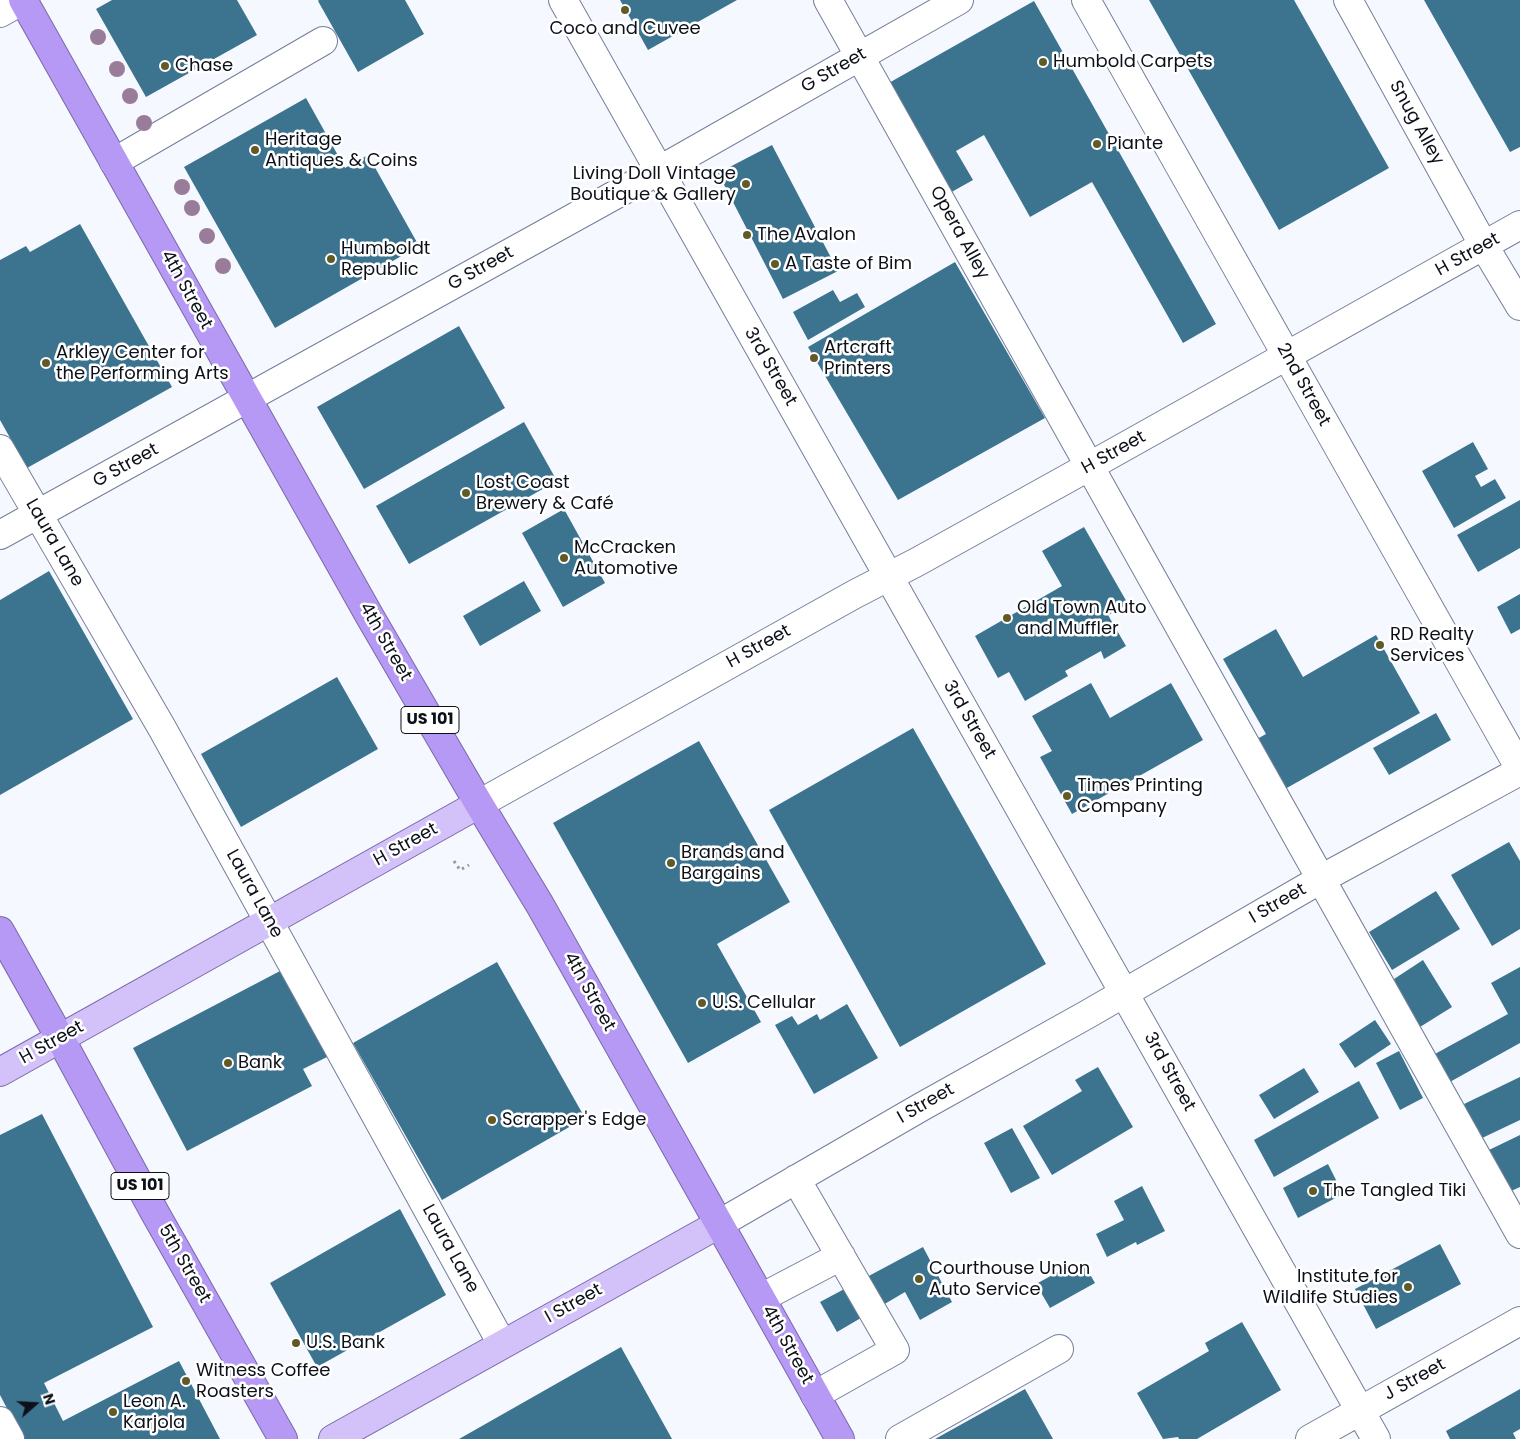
<!DOCTYPE html>
<meta charset="utf-8">
<style>
body{margin:0}
#map{position:relative;width:1520px;height:1439px;overflow:hidden;background:#f5f8fe;font-family:Poppins,sans-serif}
canvas{display:block}
.north{position:absolute;left:10px;top:1379px;width:50px;height:50px;-webkit-text-stroke:4px #fff;paint-order:stroke;rotate:71deg;font-size:14px;font-weight:700;line-height:20px;text-align:center;color:#0c1019}
.north::after{content:'';display:block;margin:auto;width:18px;height:22px;background:#0c1019;clip-path:polygon(50% 0,100% 100%,50% 72%,0 100%)}
</style>
<div id="map">
<canvas width="1520" height="1439"></canvas>
<div class="north">N</div>
</div>
<script>
const g = document.querySelector('canvas').getContext('2d');
g.lineJoin = 'round';
function fill(path, color) { g.fillStyle = color; g.fill(path, 'evenodd'); }
const toPath = rows => new Path2D(rows.map(r => 'M' + r).join(''));
function trace(path, color, width, dash) { g.strokeStyle = color; g.lineWidth = width; g.lineCap = dash ? 'butt' : 'round'; g.setLineDash(dash || []); g.stroke(path); }
function label(font, color, halo, rows, align = 'center') {
  g.font = font + ' Poppins,sans-serif'; g.lineWidth = 5; g.setLineDash([]); g.textBaseline = 'middle'; g.strokeStyle = halo; g.fillStyle = color; for (const [text, x, y, turn = 0] of rows) {
    g.save(); g.translate(x, y); g.rotate((+turn || 0) * Math.PI / 180); g.textAlign = isNaN(turn) ? turn : align; if (halo) g.strokeText(text, 0, 0); g.fillText(text, 0, 0); g.restore();
  }
}
fill(toPath([
 [112,0,237,0,257,35,146,97,96,9],
 [319,0,405,0,424,34,358,72,318,1],
 [620,0,737,0,648,50],
 [1149,0,1294,0,1389,168,1279,230],
 [1424,0,1520,0,1520,147,1510,152],
 [1034,1,1216,324,1183,343,1092,182,1030,217,984,135,956,151,973,180,948,194,887,84],
 [306,98,345,168,368,155,419,246,275,328,184,167],
 [772,145,838,271,783,299,718,173],
 [80,224,172,387,27,468,0,420,0,260,26,246,30,252],
 [955,262,1045,418,898,500,808,347],
 [833,290,840,302,857,293,865,307,808,340,793,312],
 [459,326,505,408,364,489,317,407],
 [524,422,557,481,409,564,376,506],
 [1473,442,1488,469,1475,476,1481,487,1495,479,1506,498,1454,528,1422,471],
 [1520,500,1520,548,1478,572,1457,535],
 [564,509,605,583,563,607,522,533],
 [1084,527,1128,604,1108,615,1126,646,1104,659,1101,651,1065,671,1068,676,1025,701,1009,672,998,678,975,636,1062,586,1042,551],
 [49,571,133,719,0,795,0,600],
 [524,581,541,611,480,646,463,616],
 [1520,594,1520,629,1511,634,1497,607],
 [1276,629,1303,677,1376,635,1420,713,1285,789,1257,739,1266,734,1223,659],
 [337,677,378,749,241,827,201,754],
 [1091,683,1110,718,1171,683,1203,740,1072,814,1040,757,1052,751,1032,716],
 [1436,713,1451,740,1389,775,1373,748],
 [913,728,1046,964,900,1047,769,810],
 [699,741,790,902,717,944,761,1022,688,1063,553,823],
 [1509,842,1520,861,1520,929,1492,946,1451,875],
 [1436,891,1460,929,1392,970,1369,932],
 [1423,960,1452,1007,1420,1027,1391,981],
 [497,962,585,1118,442,1200,353,1043],
 [1520,967,1520,1043,1448,1083,1433,1055,1508,1014,1491,983],
 [282,970,327,1057,303,1069,312,1086,187,1151,133,1048],
 [847,1004,878,1058,814,1094,775,1025,792,1016,798,1025,817,1014,820,1020],
 [1375,1020,1391,1044,1355,1068,1339,1044],
 [1399,1051,1423,1098,1400,1110,1376,1063],
 [1098,1067,1133,1127,1052,1175,1023,1126,1082,1091,1075,1080],
 [1304,1068,1319,1092,1274,1119,1259,1095],
 [1520,1077,1520,1120,1480,1139,1464,1104],
 [1359,1081,1379,1118,1274,1177,1254,1140],
 [42,1114,153,1327,44,1383,63,1421,179,1361,220,1439,23,1439,0,1395,0,1135],
 [1012,1128,1040,1178,1011,1193,984,1143],
 [1520,1135,1520,1187,1509,1192,1489,1150],
 [1328,1164,1343,1194,1298,1218,1283,1188],
 [1142,1186,1165,1231,1137,1245,1136,1242,1107,1257,1096,1234,1124,1220,1114,1201],
 [400,1209,446,1295,317,1367,270,1283],
 [1440,1244,1461,1284,1376,1329,1355,1289],
 [923,1247,952,1302,920,1320,905,1292,837,1332,820,1302],
 [1084,1264,1095,1283,1050,1308,1036,1284,1067,1267,1070,1272],
 [1242,1322,1281,1390,1197,1439,1179,1439,1178,1437,1163,1439,1137,1393,1209,1351,1205,1343],
 [621,1347,672,1439,459,1439],
 [1025,1389,1053,1439,935,1439],
 [1520,1389,1520,1429,1513,1433,1516,1439,1450,1439,1446,1431]
]), '#3c7490');
const minor = toPath([
 [563,0,1376,1439],
 [828,0,1520,1234],
 [1086,0,1520,769],
 [1348,0,1484,246,1520,306],
 [0,13,23,0],
 [114,162,323,41],
 [0,449,162,728,502,1344],
 [0,535,660,170,959,0],
 [479,804,855,594,917,562,1090,466,1520,225],
 [796,1179,895,1350,815,1395],
 [719,1224,923,1106,1088,1014,1321,879,1520,771],
 [761,1298,841,1256],
 [0,1421,10,1439],
 [900,1439,1059,1349],
 [1310,1439,1520,1321]
]);
const major = toPath([
 [0,1072,479,804],
 [333,1439,719,1224]
]);
const highway = toPath([
 [23,0,369,615,479,804,540,905,840,1439],
 [0,931,60,1038,155,1213,283,1439]
]);
trace(minor, '#737f98', 30);
trace(major, '#7a69a8', 30);
trace(highway, '#7a69a8', 30);
trace(toPath([
 [454,861,460,870,469,865]
]), '#9699a0', 3, [2.5, 4]);
trace(minor, '#fff', 28);
trace(major, '#d3c2f9', 28);
trace(highway, '#b599f5', 28);
g.fillStyle = '#987c9a';
for (const [x, y] of [
 [98,37],
 [117,69],
 [130,96],
 [144,123],
 [182,187],
 [192,208],
 [207,236],
 [223,266]
]) { g.beginPath(); g.arc(x, y, 8, 0, 2 * Math.PI); g.fill(); }
for (const [x, y, r, color] of [
 [625,10,5,"#605a27"],
 [1043,62,5,"#605a27"],
 [165,66,5,"#605a27"],
 [1097,144,5,"#605a27"],
 [255,150,5,"#605a27"],
 [746,184,5,"#605a27"],
 [747,235,5,"#605a27"],
 [331,259,5,"#605a27"],
 [775,264,5,"#605a27"],
 [814,358,5,"#605a27"],
 [46,363,5,"#605a27"],
 [466,493,5,"#605a27"],
 [564,558,5,"#605a27"],
 [1007,618,5,"#605a27"],
 [1380,645,5,"#605a27"],
 [1067,796,5,"#605a27"],
 [671,863,5,"#605a27"],
 [702,1003,5,"#605a27"],
 [228,1063,5,"#605a27"],
 [492,1120,5,"#605a27"],
 [1313,1191,5,"#605a27"],
 [919,1279,5,"#605a27"],
 [1408,1287,5,"#605a27"],
 [296,1343,5,"#605a27"],
 [186,1381,5,"#605a27"],
 [113,1412,5,"#605a27"]
]) { const dot = new Path2D(); dot.arc(x, y, r, 0, 2 * Math.PI); g.fillStyle = color; g.fill(dot); trace(dot, '#fff', 2); }
for (const [x, y, w] of [
 [430,720,58],
 [140,1186,58]
]) { const box = new Path2D(); box.roundRect(x - w / 2, y - 13.5, w, 27, 4); g.fillStyle = '#fff'; g.fill(box); trace(box, '#0c1019', 1); }
label('bold 16px', '#0c1019', null, [
 ["US 101",430,720],
 ["US 101",140,1186]
]);
label('18px', '#0c1019', '#fff', [
 ["Coco and Cuvee",625,29,"center"],
 ["Humbold Carpets",1053,62],
 ["Chase",175,66],
 ["Heritage",265,140],
 ["Antiques & Coins",265,161],
 ["Piante",1107,144],
 ["Living Doll Vintage",736,174,"right"],
 ["Boutique & Gallery",736,195,"right"],
 ["The Avalon",757,235],
 ["Humboldt",341,249],
 ["Republic",341,270],
 ["A Taste of Bim",785,264],
 ["Artcraft",824,348],
 ["Printers",824,369],
 ["Arkley Center for",56,353],
 ["the Performing Arts",56,374],
 ["Lost Coast",476,483],
 ["Brewery & Café",476,504],
 ["McCracken",574,548],
 ["Automotive",574,569],
 ["Old Town Auto",1017,608],
 ["and Muffler",1017,629],
 ["RD Realty",1390,635],
 ["Services",1390,656],
 ["Times Printing",1077,786],
 ["Company",1077,807],
 ["Brands and",681,853],
 ["Bargains",681,874],
 ["U.S. Cellular",712,1003],
 ["Bank",238,1063],
 ["Scrapper's Edge",502,1120],
 ["The Tangled Tiki",1323,1191],
 ["Courthouse Union",929,1269],
 ["Auto Service",929,1290],
 ["Institute for",1398,1277,"right"],
 ["Wildlife Studies",1398,1298,"right"],
 ["U.S. Bank",306,1343],
 ["Witness Coffee",196,1371],
 ["Roasters",196,1392],
 ["Leon A.",123,1402],
 ["Karjola",123,1423]
], 'left');
label('18px', '#0c1019', '#fff', [
 ["G Street",834,71,-30],
 ["Snug Alley",1416,123,61],
 ["Opera Alley",959,233,61],
 ["H Street",1468,255,-29],
 ["G Street",481,269,-29],
 ["4th Street",186,290,61],
 ["3rd Street",770,367,60],
 ["2nd Street",1303,385,61],
 ["H Street",1114,453,-29],
 ["G Street",126,466,-29],
 ["Laura Lane",54,543,60],
 ["4th Street",385,642,60],
 ["H Street",759,647,-29],
 ["3rd Street",969,720,60],
 ["H Street",406,845,-29],
 ["Laura Lane",254,894,61],
 ["I Street",1278,904,-30],
 ["4th Street",589,992,61],
 ["H Street",52,1043,-29],
 ["3rd Street",1169,1072,61],
 ["I Street",926,1104,-30],
 ["Laura Lane",450,1249,61],
 ["5th Street",184,1264,60],
 ["I Street",574,1304,-29],
 ["4th Street",787,1345,61],
 ["J Street",1415,1380,-29]
]);
</script>
